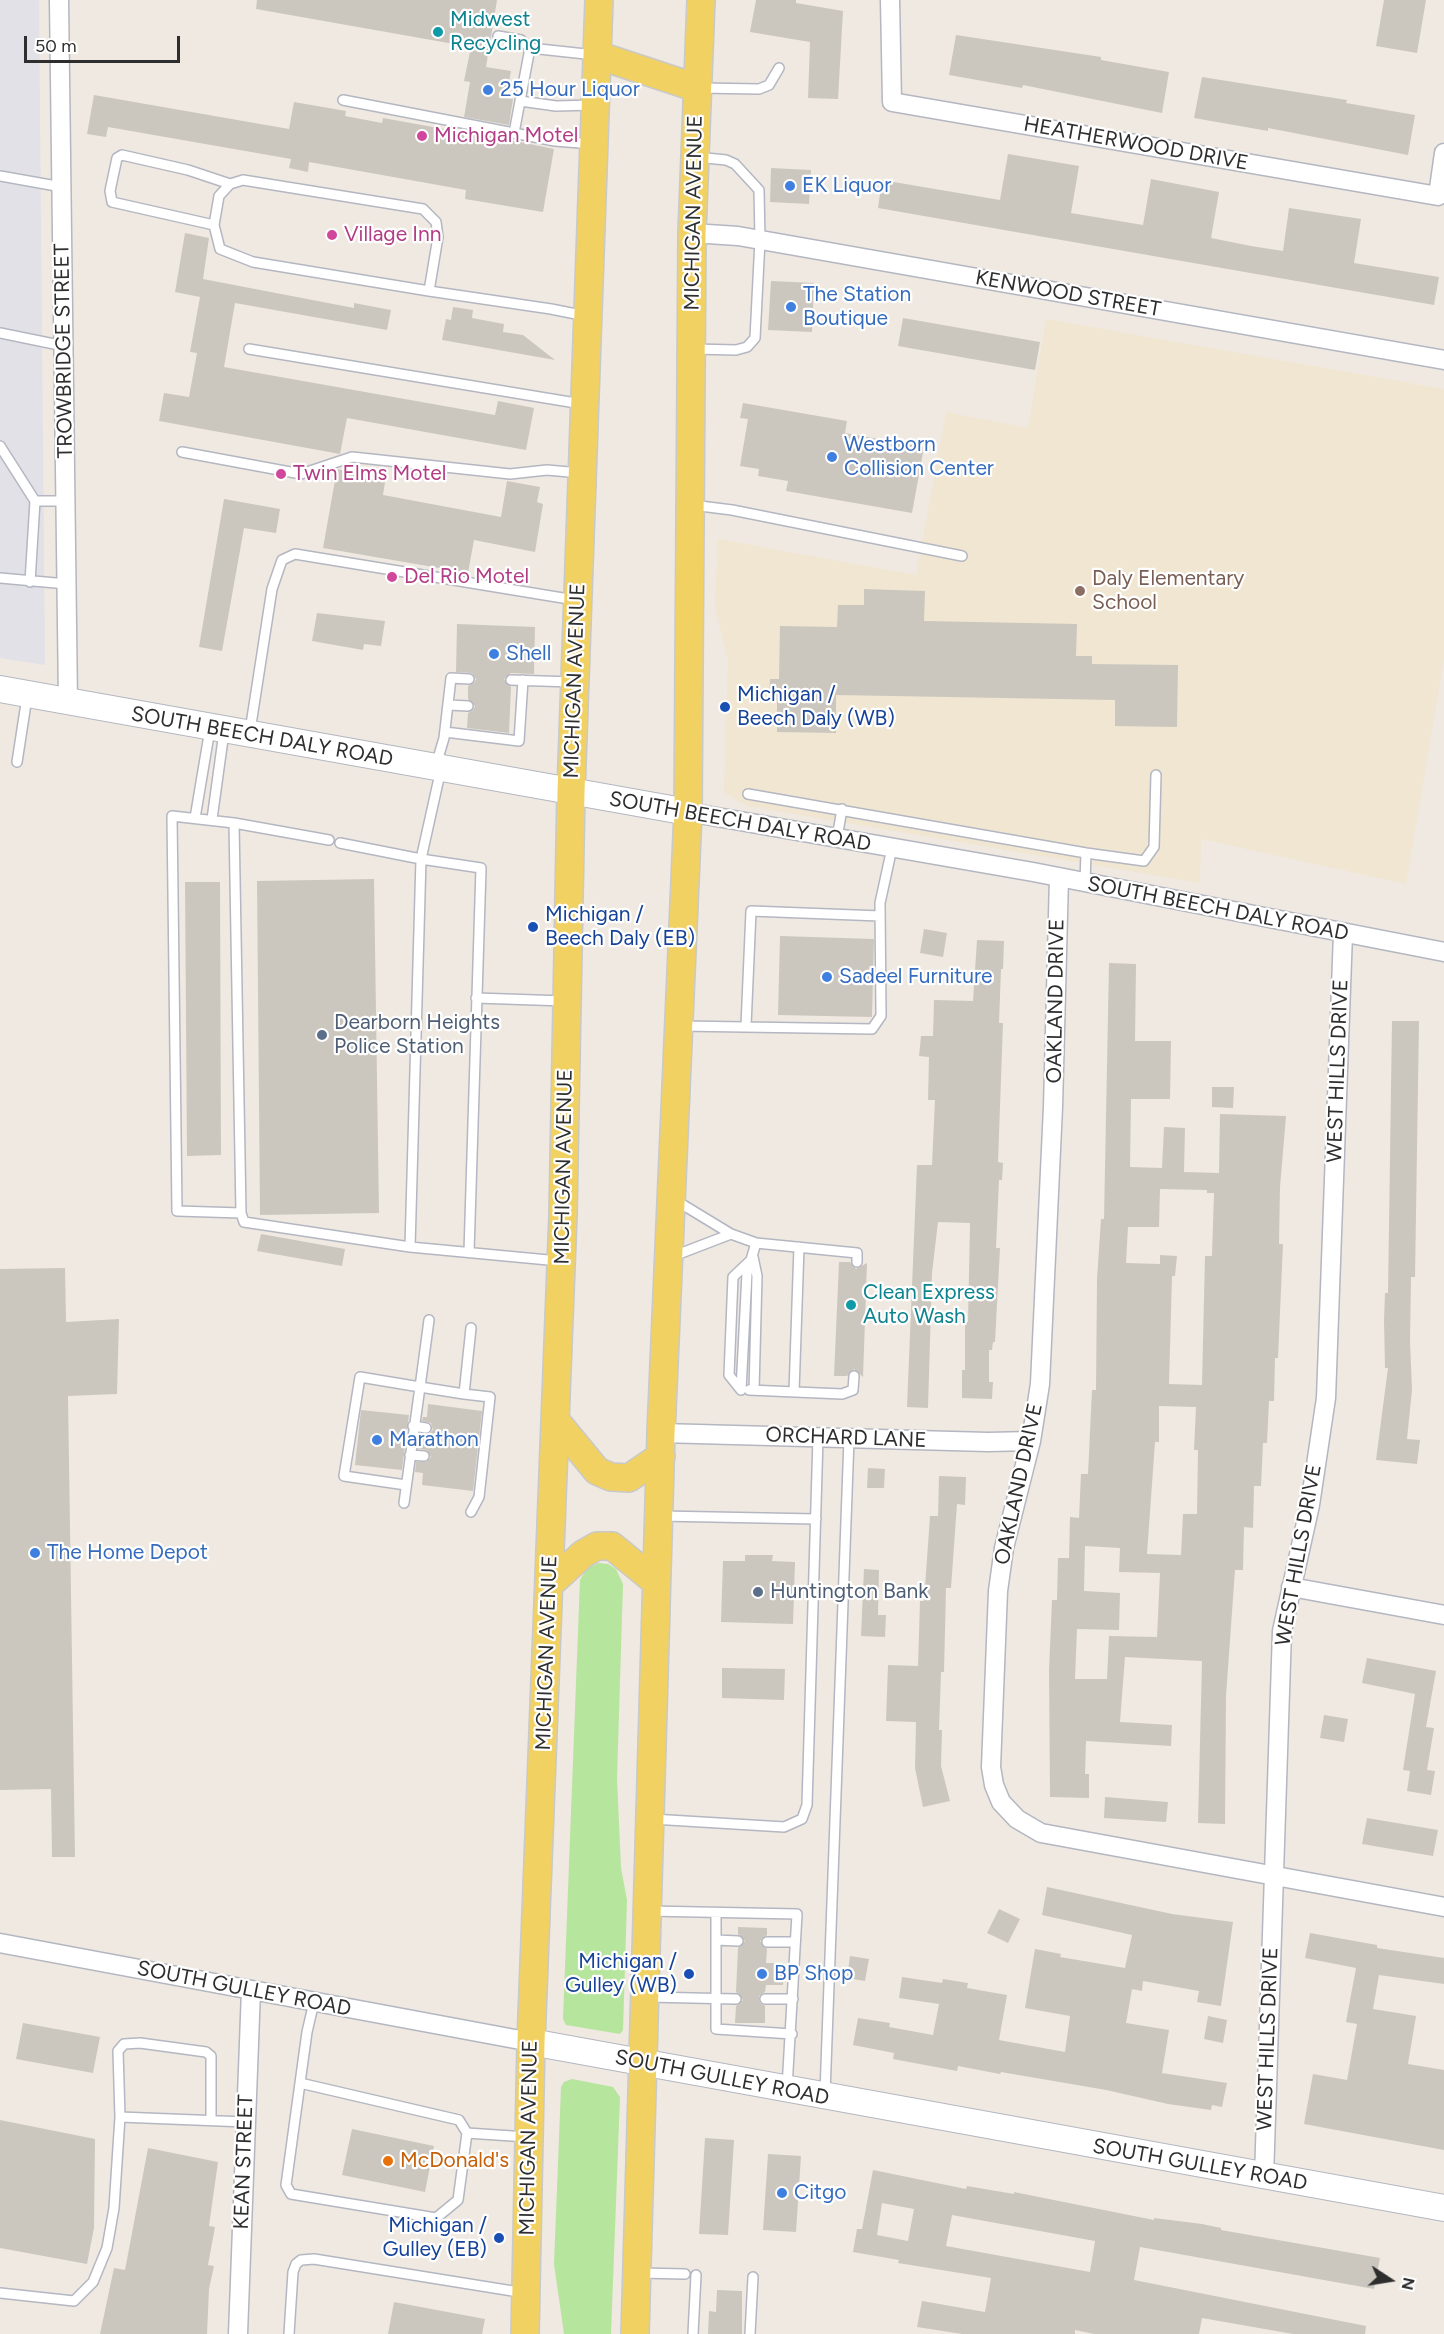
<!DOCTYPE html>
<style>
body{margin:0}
#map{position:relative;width:1444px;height:2334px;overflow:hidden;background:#efe9e1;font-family:Figtree,sans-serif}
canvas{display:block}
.north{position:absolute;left:1360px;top:2250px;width:60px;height:60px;-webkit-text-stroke:4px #fff;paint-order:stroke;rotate:102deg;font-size:16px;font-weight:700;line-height:24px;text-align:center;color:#2e2e2e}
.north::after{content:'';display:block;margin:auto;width:21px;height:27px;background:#2e2e2e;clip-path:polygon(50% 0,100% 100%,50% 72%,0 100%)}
.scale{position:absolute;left:24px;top:36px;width:156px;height:27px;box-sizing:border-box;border:3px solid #2e2e2e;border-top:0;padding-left:8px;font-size:18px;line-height:21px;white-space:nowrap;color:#2e2e2e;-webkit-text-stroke:4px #fff;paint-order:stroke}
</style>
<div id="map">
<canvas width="1444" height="2334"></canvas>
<div class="north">N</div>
<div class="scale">50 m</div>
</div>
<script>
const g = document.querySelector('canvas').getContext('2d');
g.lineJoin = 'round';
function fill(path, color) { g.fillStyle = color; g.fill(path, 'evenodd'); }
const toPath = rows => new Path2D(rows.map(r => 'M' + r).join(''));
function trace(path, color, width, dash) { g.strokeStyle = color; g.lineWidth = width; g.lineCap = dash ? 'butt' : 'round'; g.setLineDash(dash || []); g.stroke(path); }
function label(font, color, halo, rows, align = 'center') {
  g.font = font + ' Figtree,sans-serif'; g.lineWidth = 4.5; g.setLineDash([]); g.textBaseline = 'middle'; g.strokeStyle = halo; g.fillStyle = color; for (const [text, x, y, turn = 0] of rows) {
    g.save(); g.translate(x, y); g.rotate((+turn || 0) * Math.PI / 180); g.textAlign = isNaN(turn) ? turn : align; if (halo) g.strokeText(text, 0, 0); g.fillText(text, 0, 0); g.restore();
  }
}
fill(toPath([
 [0,0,39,0,45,665,0,658]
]), '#e3e1e8');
fill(toPath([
 [1046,319,1444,389,1444,659,1406,884,1201,839,1200,883,747,806,724,792,728,660,715,607,718,539,916,575,946,412,1028,428]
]), '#f0e6d1');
fill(toPath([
 [598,1563,608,1564,616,1569,623,1584,617,1779,621,1868,627,1900,623,2030,620,2034,566,2025,563,2019,580,1580,587,1568],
 [572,2079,613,2087,620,2097,611,2334,564,2334,554,2264,561,2087,564,2082]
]), '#b6e59e');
fill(toPath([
 [257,0,497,0,486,67,511,71,506,98,513,99,509,125,464,117,470,82,464,81,471,47,256,9],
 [756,0,796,0,796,3,843,11,838,99,808,98,810,42,750,32],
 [1384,0,1426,0,1417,53,1376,46],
 [956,35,1101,57,1101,60,1169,72,1162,113,1023,85,1022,88,949,75],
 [1202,77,1347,100,1346,103,1415,115,1408,155,1268,128,1268,131,1194,118],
 [94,95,289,129,294,102,346,111,345,116,382,123,383,118,461,132,462,130,554,149,543,212,465,199,466,190,309,162,308,172,289,168,291,159,108,127,106,137,87,134],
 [1008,154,1079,166,1071,213,1143,225,1151,179,1219,192,1211,238,1251,246,1283,251,1289,208,1361,219,1354,263,1439,277,1434,305,878,208,882,180,1000,200],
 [771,168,811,170,809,204,770,202],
 [185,233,209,238,203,279,354,308,354,303,391,310,387,330,235,303,224,367,495,415,498,401,534,408,526,450,347,418,340,454,159,421,164,393,189,397,197,353,190,352,200,297,175,292],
 [771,281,814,283,812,332,768,330],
 [453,307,473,310,472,318,504,324,503,332,523,335,555,360,442,340,446,319,451,320],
 [903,318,1040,342,1035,370,898,346],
 [743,403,847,421,845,433,924,447,912,513,786,491,788,481,758,476,759,469,740,466,748,419,740,418],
 [337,469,357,473,357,477,385,482,383,495,501,517,507,481,540,487,537,502,543,504,535,552,474,540,468,573,323,548],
 [224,499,280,509,276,533,244,528,222,651,199,647],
 [864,589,925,591,924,621,1077,624,1076,656,1092,656,1092,664,1178,665,1177,727,1115,726,1115,700,836,695,836,733,777,732,777,701,769,701,770,679,779,679,780,626,837,627,838,605,864,605],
 [317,613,385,621,381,646,364,644,363,650,312,641],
 [457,624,535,627,534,674,511,673,504,679,511,687,509,733,467,728,468,713,473,710,475,706,468,699,468,686,474,683,476,679,472,673,456,672],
 [374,879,379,1213,260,1215,257,881],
 [185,882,220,882,221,1155,187,1156],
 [924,929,947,933,943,957,920,953],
 [780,936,874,939,872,1017,778,1015],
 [977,940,1004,941,1003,969,1001,969,999,1023,1003,1023,998,1162,1003,1163,1002,1180,999,1180,996,1248,1000,1248,995,1342,993,1342,992,1350,989,1350,989,1382,993,1382,992,1399,962,1398,962,1370,965,1370,965,1322,968,1322,970,1223,938,1222,932,1273,928,1408,907,1407,917,1165,932,1165,935,1100,928,1100,929,1057,919,1056,921,1036,933,1036,934,1000,973,1001],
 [1109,963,1136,964,1135,1041,1171,1041,1170,1099,1131,1099,1130,1167,1162,1168,1164,1127,1185,1128,1184,1172,1219,1173,1220,1114,1286,1116,1280,1187,1279,1244,1283,1244,1278,1358,1275,1358,1274,1401,1269,1401,1267,1443,1263,1443,1261,1486,1254,1486,1253,1528,1244,1527,1243,1570,1235,1570,1226,1696,1225,1824,1198,1823,1202,1661,1125,1657,1120,1722,1172,1725,1171,1746,1086,1741,1085,1774,1089,1774,1089,1798,1050,1797,1049,1671,1052,1600,1057,1600,1058,1558,1069,1558,1070,1517,1079,1518,1081,1474,1088,1474,1092,1390,1096,1390,1097,1279,1101,1219,1104,1219],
 [1160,1189,1207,1190,1207,1193,1214,1193,1212,1256,1205,1256,1202,1385,1169,1384,1172,1276,1175,1276,1177,1256,1160,1255,1160,1264,1126,1263,1128,1227,1159,1227],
 [1159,1406,1196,1407,1194,1450,1198,1450,1197,1514,1183,1514,1181,1555,1147,1554,1155,1442,1159,1442],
 [1085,1546,1120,1548,1119,1572,1160,1573,1157,1637,1109,1636,1107,1679,1075,1679,1077,1629,1119,1630,1120,1593,1084,1591],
 [1392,1021,1419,1021,1415,1277,1411,1277,1410,1341,1412,1390,1407,1439,1420,1440,1417,1464,1376,1460,1388,1368,1385,1368,1384,1321,1385,1293,1388,1293],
 [1212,1087,1234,1087,1233,1108,1212,1107],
 [261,1234,345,1249,342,1266,257,1251],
 [839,1262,850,1262,856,1269,867,1263,863,1377,854,1369,847,1376,834,1376],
 [65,1268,66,1322,119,1319,117,1394,68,1396,75,1857,52,1857,51,1789,0,1790,0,1269],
 [428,1404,482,1411,473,1491,422,1485,423,1473,415,1472,416,1462,426,1462,431,1457,427,1450,418,1449,420,1434,428,1434,433,1430,431,1423,422,1421,423,1417,427,1417],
 [361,1410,409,1415,402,1470,355,1465],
 [868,1468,885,1469,884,1488,867,1488],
 [939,1476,966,1477,965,1505,957,1504,951,1588,946,1588,944,1672,941,1672,939,1730,942,1730,941,1766,950,1801,923,1807,915,1768,916,1722,886,1721,888,1665,918,1666,920,1601,924,1601,930,1516,938,1516],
 [745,1555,773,1555,772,1561,795,1562,793,1624,721,1622,723,1561,745,1561],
 [864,1569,879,1570,878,1615,886,1615,885,1637,861,1636],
 [1367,1658,1436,1671,1426,1727,1434,1728,1427,1770,1435,1771,1431,1795,1407,1791,1410,1771,1403,1770,1415,1694,1362,1683],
 [722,1668,785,1669,784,1700,722,1698],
 [1324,1715,1348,1719,1344,1742,1320,1738],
 [1105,1797,1168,1802,1166,1822,1104,1818],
 [1367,1818,1438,1830,1433,1856,1362,1844],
 [1047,1887,1172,1914,1233,1922,1221,2006,1197,2002,1199,1991,1143,1981,1142,1991,1132,1989,1126,2023,1169,2030,1162,2073,1227,2083,1222,2107,1212,2105,1211,2110,1168,2104,1106,2090,1001,2072,1000,2074,958,2066,957,2071,893,2059,894,2053,853,2045,858,2018,890,2023,889,2027,933,2035,939,2004,899,1998,902,1977,942,1983,943,1979,968,1983,967,1988,1007,1995,999,2040,1065,2052,1070,2016,1025,2008,1035,1949,1061,1954,1060,1957,1125,1968,1132,1935,1042,1915],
 [999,1909,1020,1919,1008,1943,987,1933],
 [738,1927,767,1928,767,1935,760,1941,767,1949,766,1963,784,1963,783,1985,766,1985,765,1992,759,1996,760,2003,765,2006,765,2023,735,2023,736,2006,743,2000,736,1992,738,1948,745,1941,738,1934],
 [1310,1933,1377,1945,1377,1948,1444,1958,1444,1984,1379,1975,1373,2009,1416,2016,1408,2064,1444,2070,1444,2150,1304,2124,1313,2074,1347,2080,1357,2024,1346,2022,1356,1968,1305,1958],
 [850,1956,869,1959,865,1981,847,1978],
 [1208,2016,1227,2020,1223,2043,1204,2039],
 [23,2023,100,2037,93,2073,16,2059],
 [0,2120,95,2139,94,2228,87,2264,0,2248],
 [352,2129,434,2146,425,2192,342,2175],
 [705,2138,734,2140,728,2235,699,2234],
 [148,2148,218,2162,209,2226,215,2227,208,2265,214,2266,209,2289,207,2334,100,2334,114,2268,125,2270],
 [768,2154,801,2156,796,2232,763,2230],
 [873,2170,966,2189,967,2186,1014,2194,1014,2192,1154,2220,1154,2218,1202,2224,1221,2228,1221,2230,1380,2258,1374,2289,1140,2247,1134,2280,1366,2326,1365,2334,1293,2334,1202,2318,1199,2334,1094,2334,1075,2330,1075,2334,962,2334,917,2327,922,2301,985,2312,991,2278,898,2263,899,2260,853,2252,857,2229,862,2229],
 [882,2203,914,2209,908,2241,877,2235],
 [952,2215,1095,2241,1090,2272,946,2246],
 [717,2290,742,2291,742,2334,708,2334,709,2311,716,2312],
 [394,2302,485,2319,482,2334,388,2334]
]), '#cbc7bf');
const lane = toPath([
 [498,36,521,40,530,48,595,55],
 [700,88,759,89,769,85,779,68],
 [343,100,555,141,592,144],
 [520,101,556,106,593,105],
 [514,133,530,48],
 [0,176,62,187],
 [214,225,112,202,110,191,117,158,122,155,188,170,230,184],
 [429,291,438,237,436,222,423,209,243,180,230,184,219,196,214,225,220,249,253,262,429,291,551,309,586,316],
 [0,333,64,346],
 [249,349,582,404],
 [694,349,736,350,747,347,755,338,760,240,759,190,735,164,726,160,696,157],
 [0,446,35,501],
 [182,452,301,474,352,457,510,474,547,470,580,473],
 [692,505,732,510,962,556],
 [0,578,67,584],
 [30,582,35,501,65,501],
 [511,680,572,682],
 [449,705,468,706],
 [250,731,272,589,282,560,295,554,575,600],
 [445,732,519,741,523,680],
 [17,762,27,697],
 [436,765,444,738,451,678,469,679],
 [748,794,1086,853,1144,861,1154,847,1156,775],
 [195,818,210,729],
 [212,819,224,732],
 [234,823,241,1213,177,1211,172,816,234,823,329,840],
 [837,838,842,809],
 [340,843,421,859,481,868,469,1252],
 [1085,882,1086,853],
 [476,998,565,1001],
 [681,1026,872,1029,881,1016,880,903,892,848],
 [746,1026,751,911,880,916],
 [675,1200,731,1234,756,1243,857,1253,857,1262],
 [241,1213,244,1222,410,1247,559,1261],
 [410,1247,421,859,441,769],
 [671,1257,731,1234],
 [753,1257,757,1276,754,1390],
 [471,1328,464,1394,490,1397,479,1497,471,1512],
 [741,1390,747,1273,756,1243],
 [741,1390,729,1375,733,1277,752,1259],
 [749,1390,842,1394,853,1390,854,1376],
 [794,1392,799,1247],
 [413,1426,426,1428],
 [410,1455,424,1456],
 [406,1485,344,1476,360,1377,420,1387,429,1320],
 [404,1503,420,1387,464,1394],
 [660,1516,816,1519],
 [652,1819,784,1827,802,1819,807,1805,818,1438],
 [649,1911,797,1914,787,2088],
 [716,1913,716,2029,792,2034],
 [716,1940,738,1941],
 [767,1942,795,1942],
 [649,1997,736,1999],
 [765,1999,793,1999],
 [300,2083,459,2120,467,2133,458,2200,436,2218,291,2194,286,2185,307,2032,314,2002],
 [825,2093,849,1439],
 [120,2117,118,2051,124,2044,140,2043,206,2052,211,2056,211,2120],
 [467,2133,527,2137],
 [640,2273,685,2274],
 [0,2293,74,2301,93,2282,107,2248,114,2208,120,2117,246,2122],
 [289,2334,293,2272,296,2264,301,2260,314,2259,525,2293],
 [693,2334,696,2275],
 [750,2334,753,2277]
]);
const street = toPath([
 [59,0,68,702],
 [890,0,892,102,1438,196,1444,153],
 [692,233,738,236,1444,360],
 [688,812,1033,872,1444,952],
 [1059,877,1053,1107,1040,1384,1031,1441,1004,1548,998,1591,991,1767,994,1785,1001,1802,1017,1819,1041,1833,1444,1907],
 [661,1433,988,1442,1031,1441],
 [1291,1587,1444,1615],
 [0,1943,531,2042],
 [1264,2177,1282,1631,1310,1505,1326,1398,1343,933],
 [238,2334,251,1990]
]);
const secondary = toPath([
 [0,689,688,812],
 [531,2042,1444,2208]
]);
const primary = toPath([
 [597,55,697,88],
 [556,1421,597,1471,611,1477,629,1478,661,1456],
 [550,1584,583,1554,597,1546,612,1546,656,1582],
 [525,2334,531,2042,563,1215,571,792,599,0],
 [635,2334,661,1433,688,812,692,233,701,0]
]);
trace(lane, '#b4b7c1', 12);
trace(street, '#b4b7c1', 21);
trace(secondary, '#b4b7c1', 28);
trace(primary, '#c9c9c9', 30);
trace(lane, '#fff', 9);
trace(street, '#fff', 18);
trace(secondary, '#fff', 26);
trace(primary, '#f2d163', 27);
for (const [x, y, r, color] of [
 [438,32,6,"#0f9aa8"],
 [488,90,6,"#3f7fe0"],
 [422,136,6,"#d1479c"],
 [790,186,6,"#3f7fe0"],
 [332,235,6,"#d1479c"],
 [791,307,6,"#3f7fe0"],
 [832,457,6,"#3f7fe0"],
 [281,474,6,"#d1479c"],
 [392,577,6,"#d1479c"],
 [1080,591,6,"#8d6e63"],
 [494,654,6,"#3f7fe0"],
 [725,707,6,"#1a4fb4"],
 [533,927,6,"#1a4fb4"],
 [827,977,6,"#3f7fe0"],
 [322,1035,6,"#5c6f8a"],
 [851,1305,6,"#0f9aa8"],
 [377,1440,6,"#3f7fe0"],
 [35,1553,6,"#3f7fe0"],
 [758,1592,6,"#5c6f8a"],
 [689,1974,6,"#1a4fb4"],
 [762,1974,6,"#3f7fe0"],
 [388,2161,6,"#e8710a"],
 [782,2193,6,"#3f7fe0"],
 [499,2238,6,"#1a4fb4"]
]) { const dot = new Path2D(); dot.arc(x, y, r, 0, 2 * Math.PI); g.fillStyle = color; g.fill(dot); trace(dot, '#fff', 2); }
label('21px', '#0d838f', '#fff', [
 ["Midwest",450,20],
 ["Recycling",450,44],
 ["Clean Express",863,1293],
 ["Auto Wash",863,1317]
], 'left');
label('21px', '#366cbe', '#fff', [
 ["25 Hour Liquor",500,90],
 ["EK Liquor",802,186],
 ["The Station",803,295],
 ["Boutique",803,319],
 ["Westborn",844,445],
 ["Collision Center",844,469],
 ["Shell",506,654],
 ["Sadeel Furniture",839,977],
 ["Marathon",389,1440],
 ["The Home Depot",47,1553],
 ["BP Shop",774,1974],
 ["Citgo",794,2193]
], 'left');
label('21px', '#b23c85', '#fff', [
 ["Michigan Motel",434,136],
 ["Village Inn",344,235],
 ["Twin Elms Motel",293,474],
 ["Del Rio Motel",404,577]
], 'left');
label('21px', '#2e2e2e', '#fff', [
 ["HEATHERWOOD DRIVE",1136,144,10],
 ["MICHIGAN AVENUE",694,213,-89],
 ["KENWOOD STREET",1068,294,10],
 ["TROWBRIDGE STREET",64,351,-91],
 ["MICHIGAN AVENUE",575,681,-88],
 ["SOUTH BEECH DALY ROAD",262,737,10],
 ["SOUTH BEECH DALY ROAD",740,822,10],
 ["SOUTH BEECH DALY ROAD",1218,909,11],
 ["OAKLAND DRIVE",1056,1001,-89],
 ["WEST HILLS DRIVE",1338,1071,-88],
 ["MICHIGAN AVENUE",564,1167,-89],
 ["ORCHARD LANE",846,1438,2],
 ["OAKLAND DRIVE",1019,1484,-78],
 ["WEST HILLS DRIVE",1299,1555,-80],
 ["MICHIGAN AVENUE",547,1653,-88],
 ["SOUTH GULLEY ROAD",244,1989,11],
 ["WEST HILLS DRIVE",1268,2039,-88],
 ["SOUTH GULLEY ROAD",722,2078,11],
 ["MICHIGAN AVENUE",529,2138,-89],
 ["KEAN STREET",244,2162,-88],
 ["SOUTH GULLEY ROAD",1200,2165,10]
]);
label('21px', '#785e54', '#fff', [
 ["Daly Elementary",1092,579],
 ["School",1092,603]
], 'left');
label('21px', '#164399', '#fff', [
 ["Michigan /",737,695],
 ["Beech Daly (WB)",737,719],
 ["Michigan /",545,915],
 ["Beech Daly (EB)",545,939],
 ["Michigan /",677,1962,"right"],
 ["Gulley (WB)",677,1986,"right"],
 ["Michigan /",487,2226,"right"],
 ["Gulley (EB)",487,2250,"right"]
], 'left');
label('21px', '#4e5e75', '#fff', [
 ["Dearborn Heights",334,1023],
 ["Police Station",334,1047],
 ["Huntington Bank",770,1592]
], 'left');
label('21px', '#c56008', '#fff', [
 ["McDonald's",400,2161]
], 'left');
</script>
